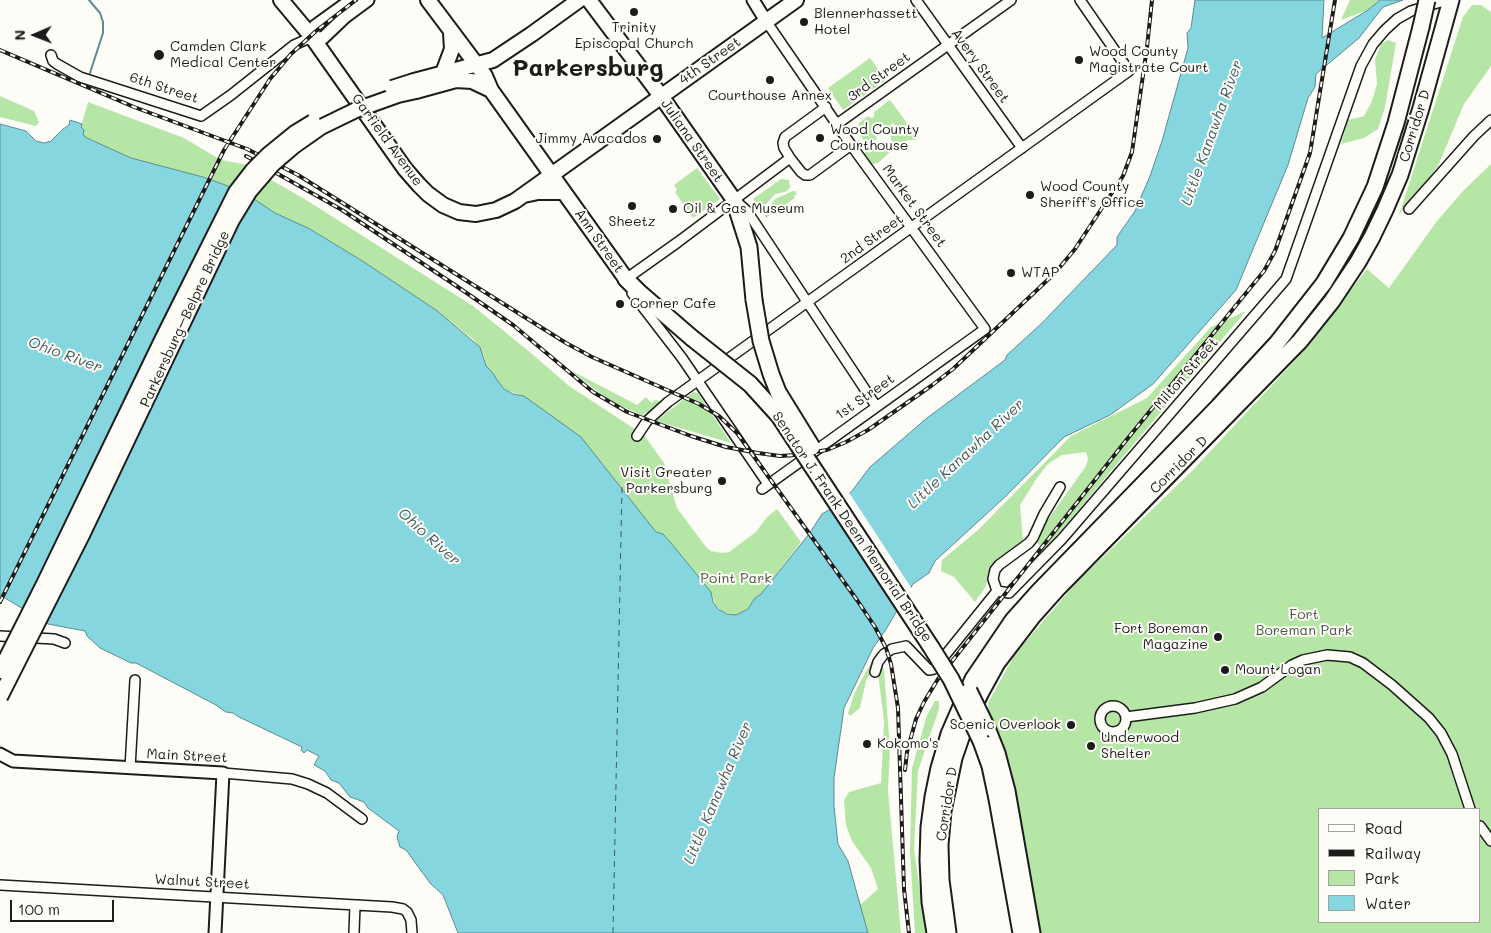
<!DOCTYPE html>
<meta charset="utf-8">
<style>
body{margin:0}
#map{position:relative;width:1491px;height:933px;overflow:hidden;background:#fdfcf7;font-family:Mali,sans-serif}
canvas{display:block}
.legend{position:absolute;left:1318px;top:808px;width:162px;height:115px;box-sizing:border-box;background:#fdfcf7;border:1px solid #a3a29f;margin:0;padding:6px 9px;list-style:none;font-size:15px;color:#1c1c1c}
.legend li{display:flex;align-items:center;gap:10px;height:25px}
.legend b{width:25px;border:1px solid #a3a29f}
.north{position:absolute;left:10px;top:10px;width:50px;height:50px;-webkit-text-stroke:4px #fdfcf7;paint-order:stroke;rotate:269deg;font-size:14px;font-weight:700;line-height:20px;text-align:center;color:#1c1c1c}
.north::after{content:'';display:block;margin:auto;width:18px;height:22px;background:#1c1c1c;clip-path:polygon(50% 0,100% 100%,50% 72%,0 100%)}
.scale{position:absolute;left:10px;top:900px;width:104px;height:22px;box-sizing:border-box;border:2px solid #1c1c1c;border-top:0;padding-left:6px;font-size:15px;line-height:18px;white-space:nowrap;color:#1c1c1c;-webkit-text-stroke:4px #fdfcf7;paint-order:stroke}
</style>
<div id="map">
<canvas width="1491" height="933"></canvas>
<ul class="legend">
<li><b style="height:6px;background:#fdfcf7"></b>Road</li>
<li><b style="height:6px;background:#1c1c1c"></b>Railway</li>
<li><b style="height:14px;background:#b6e6a5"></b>Park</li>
<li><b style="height:14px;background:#85d6df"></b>Water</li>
</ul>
<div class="north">N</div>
<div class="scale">100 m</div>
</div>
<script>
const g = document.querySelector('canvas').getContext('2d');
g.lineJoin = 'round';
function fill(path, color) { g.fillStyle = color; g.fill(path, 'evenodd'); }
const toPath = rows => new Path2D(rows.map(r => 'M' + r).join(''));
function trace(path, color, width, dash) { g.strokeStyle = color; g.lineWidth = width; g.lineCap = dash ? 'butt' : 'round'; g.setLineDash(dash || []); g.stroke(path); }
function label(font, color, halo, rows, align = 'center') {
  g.font = font + ' Mali,sans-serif'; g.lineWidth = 4; g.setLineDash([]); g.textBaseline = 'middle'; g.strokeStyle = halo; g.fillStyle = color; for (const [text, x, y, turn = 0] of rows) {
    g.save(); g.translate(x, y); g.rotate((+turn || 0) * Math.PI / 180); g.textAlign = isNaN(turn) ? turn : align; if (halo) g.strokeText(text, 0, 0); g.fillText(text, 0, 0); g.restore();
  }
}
fill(toPath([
 [1350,0,1380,0,1368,10,1341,20],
 [1472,5,1481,5,1491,12,1491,66,1464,104,1438,166,1399,215,1463,17],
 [1388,40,1396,43,1385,107,1378,129,1364,138,1341,144,1348,120,1364,116,1372,101,1377,84,1375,60,1381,44],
 [870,58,886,80,843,110,828,88],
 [0,96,34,111,39,122,36,126,0,117],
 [890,100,918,138,915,140,908,140,900,146,894,148,890,143,892,141,890,137,891,136,890,134,894,132,895,134,899,131,893,123,886,130,882,124,873,130,877,139,873,141,872,139,866,143,856,130,860,127,858,124,868,116,871,118,874,117,874,112],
 [88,102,184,138,221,160,243,164,303,198,473,306,531,353,569,386,644,435,664,463,677,508,706,547,711,551,722,553,729,552,756,532,767,517,777,509,801,542,761,594,755,598,748,609,736,615,723,612,716,606,711,592,671,543,663,534,656,532,521,395,508,391,500,385,492,372,486,366,484,356,474,340,436,310,364,262,310,229,275,213,242,191,203,177,131,158,87,138,83,135,81,127],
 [879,143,884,147,887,145,891,151,878,163,871,164,864,153,867,151,869,153,877,147,875,145],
 [1491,164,1491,933,1039,933,989,717,988,703,1015,654,1076,583,1192,471,1301,354,1367,269,1389,288,1437,221,1464,190],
 [1320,809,1480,809,1480,922,1320,922],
 [697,168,720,199,693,218,675,192,677,190,674,185],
 [781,179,789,180,790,188,785,192,775,194,763,208,760,209,753,199],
 [793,191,795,191,797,194,794,196,795,198,766,218,764,213,775,199],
 [1246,311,1043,552,1038,543,1042,528,1086,466,1088,459,1086,452,1062,455,1048,464,1037,478,1020,505,1023,541,992,567,985,588,975,602,954,577,941,571,942,560,978,530,1071,436,1147,398,1211,327],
 [570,370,637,405,646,397,652,403,655,400,660,401,647,413,645,412,643,416,610,401],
 [693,392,698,393,731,443,656,421],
 [877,651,884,670,890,749,888,790,901,933,868,933,860,905,878,889,871,868,852,841,846,825,844,800,849,792,881,783,884,721,878,673,871,672,866,681,860,708,850,716,848,713,855,692],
 [935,701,939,701,939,709,918,771,914,849,926,933,915,933,910,851,912,768,927,715]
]), '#b6e6a5');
const water = toPath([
 [1195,0,1324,0,1322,38,1368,10,1380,0,1403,0,1383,7,1359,38,1316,74,1315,87,1308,98,1288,165,1236,290,1153,384,1110,415,1064,437,1006,496,935,561,929,573,913,584,885,631,873,648,844,708,834,778,834,806,838,844,848,861,868,933,458,933,443,895,430,883,406,850,400,847,397,837,399,831,368,808,364,802,350,797,339,783,331,780,325,771,314,765,319,756,307,750,304,753,301,750,302,747,239,717,233,713,226,712,216,705,136,663,131,663,100,648,87,636,85,631,48,624,0,595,0,124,26,131,36,141,44,143,51,141,63,129,69,125,70,120,82,124,81,127,84,130,83,135,87,138,131,158,203,177,242,191,275,213,310,229,364,262,436,310,480,347,486,366,492,372,497,380,504,389,513,394,524,396,581,437,656,532,663,534,671,543,711,592,713,602,718,609,727,614,736,615,748,609,755,598,761,594,809,534,822,514,832,508,852,491,870,467,927,418,1005,360,1007,355,1041,324,1117,245,1117,237,1135,211,1150,176,1162,141,1188,48,1187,33,1191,28,1195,0]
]);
fill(water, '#85d6df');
trace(water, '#5b8c91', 1);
fill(toPath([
 [848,491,912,589,899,612,828,507]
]), '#fdfcf7');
trace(toPath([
 [89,0,100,13,103,22,103,33,90,73]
]), '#5b8c91', 2);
trace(toPath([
 [613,933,622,486]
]), '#415d60', 1, [6, 5]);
const street = toPath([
 [916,0,1022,148],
 [51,55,53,61,57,64,80,77,201,116,231,95,294,45,312,37],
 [826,107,785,137,783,143,784,148,790,158,801,172,805,175,810,175,851,145],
 [837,124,1011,0],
 [737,202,747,211,876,406],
 [1409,209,1474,136,1491,120],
 [626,281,626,279,678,242,790,158],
 [632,293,682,358,768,484],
 [637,436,647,421,668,402,1129,71,1080,0],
 [762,489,985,329,851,145,766,21],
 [997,591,993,579,995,570,999,565,1029,543,1033,538,1044,514,1060,487],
 [0,636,54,639,65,643],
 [875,672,878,662,884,654,892,649,906,646,929,670,934,669,997,591,1009,593,1062,539,1286,279,1361,66,1373,44,1385,30,1397,19,1411,11,1447,0],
 '1100 719a13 13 0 1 1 26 0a13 13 0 1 1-26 0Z',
 [1126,717,1195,708,1235,699,1262,687,1292,665,1303,660,1327,655,1350,657,1363,663,1392,685,1429,718,1441,733,1452,754,1470,809],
 [130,768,135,680],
 [223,773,292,779,308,784,327,793,362,819],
 [1480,826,1491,841],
 [0,885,392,907,403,909,407,912,411,920,412,933],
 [354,933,355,905]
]);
const secondary = toPath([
 [351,0,315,26,312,37,323,38,345,17,368,0],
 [753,0,766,21],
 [0,754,13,761,223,773,215,933]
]);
const primary = toPath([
 [281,0,312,37,405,169,419,185,428,194,443,205,459,212,476,214,496,210,515,201,796,0],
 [428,0,485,76,491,90,626,279],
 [589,0,661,96,734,200],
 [443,73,452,49,451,33],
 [414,81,493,60,532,34,579,0],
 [416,91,456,80,472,81,491,90],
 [524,195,538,192,563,192]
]);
const highway = toPath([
 [734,200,749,247,754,300],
 [626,279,640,293,692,338],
 [987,728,997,753,1007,791,1032,933],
 [981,741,990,766,997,799,1021,933],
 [935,933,930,902,928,860,929,827,933,797,939,768,949,734,973,679,1013,620,1039,591,1218,407,1277,343,1324,283,1351,238,1375,187,1396,123,1421,27],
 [948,933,941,880,940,845,943,811,954,758,966,723,980,694,997,663,1033,616,1058,588,1300,341,1332,301,1358,262,1372,237,1385,210,1400,175,1421,108,1451,0]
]);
trace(street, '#1c1c1c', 12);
trace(secondary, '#1c1c1c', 15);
trace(primary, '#1c1c1c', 18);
trace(highway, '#1c1c1c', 19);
trace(street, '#fdfcf7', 9);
trace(secondary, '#fdfcf7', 11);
trace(primary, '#fdfcf7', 14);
trace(highway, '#fdfcf7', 15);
const rail = toPath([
 [0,50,134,107,247,149,298,175,566,343,592,357,699,404,719,416,737,433,857,600,875,627,886,648,891,664,898,708,904,889,909,933],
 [246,156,342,210,455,285,513,325,593,392,627,412,691,436,726,447,758,453,780,456,796,455,827,450,846,442,868,430,931,386,953,369,1055,273,1075,249,1123,176,1132,152,1147,47,1152,0],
 [0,602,224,150,270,79,291,54,316,31,356,0],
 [905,770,907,752,916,719,924,702,938,679,1124,443,1264,271,1275,251,1310,153,1335,0]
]);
trace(rail, '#1c1c1c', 4);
trace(rail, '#fdfcf7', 2, [5.5]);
const primaryBridge = toPath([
 [392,88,414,81],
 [0,671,44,584,163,338,236,192,253,170,268,155,295,133,313,122],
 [0,697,83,533,232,220,249,192,273,164,294,146,321,127,356,110,398,95,416,91]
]);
const highwayBridge = toPath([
 [1421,27,1427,0],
 [754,300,761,341,771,374,778,392,812,447],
 [692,338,750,384,779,416,931,647,951,679,981,741],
 [969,691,987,728]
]);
trace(primaryBridge, '#1c1c1c', 18, []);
trace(highwayBridge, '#1c1c1c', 19, []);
trace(primaryBridge, '#fdfcf7', 14);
trace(highwayBridge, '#fdfcf7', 15);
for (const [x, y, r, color] of [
 [634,12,5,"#1c1c1c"],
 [804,22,5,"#1c1c1c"],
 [159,55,6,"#1c1c1c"],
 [1079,60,5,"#1c1c1c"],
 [770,80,5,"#1c1c1c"],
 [820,138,5,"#1c1c1c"],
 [657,139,5,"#1c1c1c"],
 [1030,195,5,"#1c1c1c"],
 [632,206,5,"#1c1c1c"],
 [673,209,5,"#1c1c1c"],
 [1011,273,5,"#1c1c1c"],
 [620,304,5,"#1c1c1c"],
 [722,481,5,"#1c1c1c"],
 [1218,637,5,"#1c1c1c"],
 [1225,670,5,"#1c1c1c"],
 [1071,725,5,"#1c1c1c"],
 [867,744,5,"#1c1c1c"],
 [1091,746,5,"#1c1c1c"]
]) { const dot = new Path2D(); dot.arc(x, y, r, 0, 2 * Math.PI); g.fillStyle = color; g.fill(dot); trace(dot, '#fdfcf7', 2); }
label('14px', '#1c1c1c', '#fdfcf7', [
 ["Blennerhassett",814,14],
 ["Hotel",814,30],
 ["Trinity",634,28,"center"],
 ["Episcopal Church",634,44,"center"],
 ["Camden Clark",170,47],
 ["Medical Center",170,63],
 ["Wood County",1089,52],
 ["Magistrate Court",1089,68],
 ["Courthouse Annex",770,96,"center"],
 ["Wood County",830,130],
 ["Courthouse",830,146],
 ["Jimmy Avacados",647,139,"right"],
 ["Wood County",1040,187],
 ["Sheriff's Office",1040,203],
 ["Oil & Gas Museum",683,209],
 ["Sheetz",632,222,"center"],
 ["WTAP",1021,273],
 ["Corner Cafe",630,304],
 ["Visit Greater",712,473,"right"],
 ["Parkersburg",712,489,"right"],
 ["Fort Boreman",1208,629,"right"],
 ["Magazine",1208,645,"right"],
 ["Mount Logan",1235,670],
 ["Scenic Overlook",1061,725,"right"],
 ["Underwood",1101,738],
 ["Shelter",1101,754],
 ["Kokomo's",877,744]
], 'left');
label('14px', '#1c1c1c', '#fdfcf7', [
 ["4th Street",710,61,-35],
 ["Avery Street",980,66,54],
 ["3rd Street",879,77,-36],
 ["6th Street",164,88,18],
 ["Corridor D",1415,126,-73],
 ["Garfield Avenue",387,140,54],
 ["Juliana Street",692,141,55],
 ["Market Street",914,206,54],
 ["2nd Street",872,239,-36],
 ["Ann Street",599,241,55],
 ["Parkersburg–Belpre Bridge",185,319,-65],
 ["Milton Street",1186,374,-49],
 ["1st Street",865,397,-35],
 ["Corridor D",1179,465,-45],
 ["Senator J. Frank Deem Memorial Bridge",852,527,56],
 ["Main Street",187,756,3],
 ["Corridor D",947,804,-81],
 ["Walnut Street",202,882,3]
]);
label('14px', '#4a5945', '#fdfcf7', [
 ["Point Park",736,579],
 ["Fort",1304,615],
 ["Boreman Park",1304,631]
]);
label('italic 15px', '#415d60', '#fdfcf7', [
 ["Little Kanawha River",1212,133,-70],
 ["Ohio River",65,355,20],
 ["Little Kanawha River",966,454,-43],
 ["Ohio River",429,537,42],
 ["Little Kanawha River",718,793,-67]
]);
label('bold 24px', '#1c1c1c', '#fdfcf7', [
 ["Parkersburg",588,69]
]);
</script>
